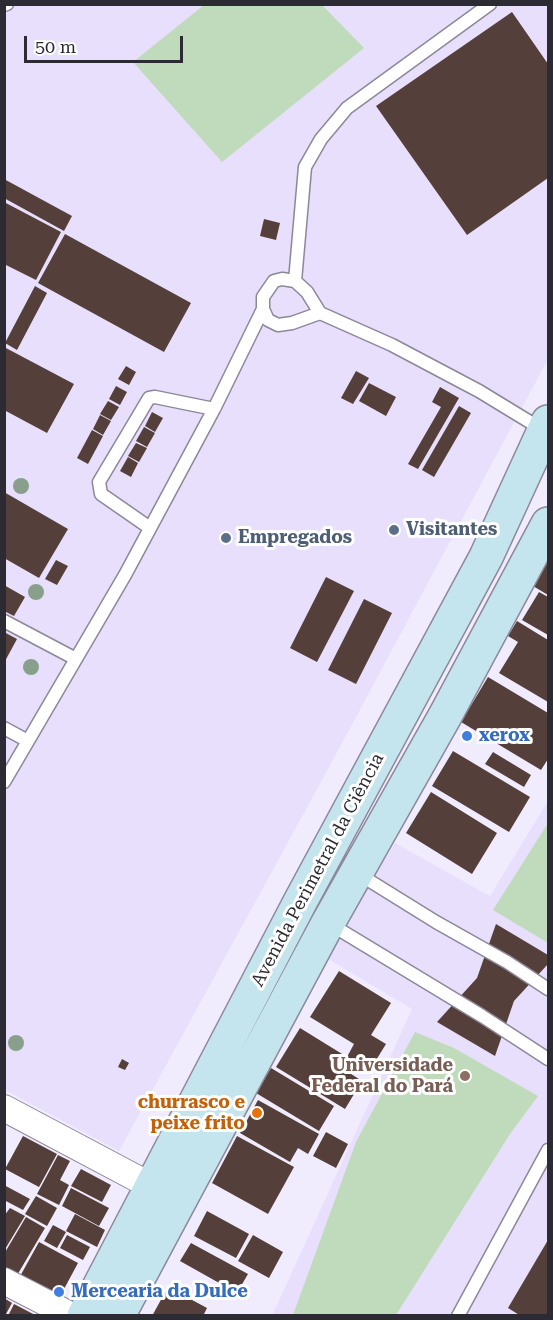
<!DOCTYPE html>
<meta charset="utf-8">
<style>
body{margin:0}
#map{position:relative;width:553px;height:1320px;overflow:hidden;background:#f1ecfd;font-family:"Roboto Serif",serif}
canvas{display:block}
.frame{position:absolute;inset:0;border:6px solid #2c2a32;pointer-events:none}
.scale{position:absolute;left:24px;top:36px;width:159px;height:27px;box-sizing:border-box;border:3px solid #2c2a32;border-top:0;padding-left:8px;font-size:18px;line-height:21px;white-space:nowrap;color:#2c2a32;-webkit-text-stroke:4px #fff;paint-order:stroke}
</style>
<div id="map">
<canvas width="553" height="1320"></canvas>
<div class="frame"></div>
<div class="scale">50 m</div>
</div>
<script>
const g = document.querySelector('canvas').getContext('2d');
g.lineJoin = 'round';
function fill(path, color) { g.fillStyle = color; g.fill(path, 'evenodd'); }
const toPath = rows => new Path2D(rows.map(r => 'M' + r).join(''));
function trace(path, color, width, dash) { g.strokeStyle = color; g.lineWidth = width; g.lineCap = dash ? 'butt' : 'round'; g.setLineDash(dash || []); g.stroke(path); }
function label(font, color, halo, rows, align = 'center') {
  g.font = font + ' "Roboto Serif",serif'; g.lineWidth = 6; g.setLineDash([]); g.textBaseline = 'middle'; g.strokeStyle = halo; g.fillStyle = color; for (const [text, x, y, turn = 0] of rows) {
    g.save(); g.translate(x, y); g.rotate((+turn || 0) * Math.PI / 180); g.textAlign = isNaN(turn) ? turn : align; if (halo) g.strokeText(text, 0, 0); g.fillText(text, 0, 0); g.restore();
  }
}
fill(toPath([
 [4,5,548,5,548,359,327,771,119,1151,5,1090],
 [548,801,548,1315,272,1316,412,1009,323,956,395,843,490,896]
]), '#e7dffc');
fill(toPath([
 [204,5,322,5,364,48,222,162,133,62],
 [548,823,548,943,493,910],
 [415,1032,454,1048,538,1096,510,1134,396,1315,293,1315,356,1142]
]), '#bfdbbc');
fill(toPath([
 [512,12,548,64,548,178,467,235,376,106],
 [4,179,72,216,64,231,4,198],
 [4,202,61,232,36,280,4,264],
 [264,219,280,223,276,240,260,236],
 [65,234,191,303,164,352,38,283],
 [35,286,47,293,17,350,5,343],
 [4,347,74,384,47,433,4,410],
 [126,366,136,372,129,385,118,379],
 [356,371,369,378,353,404,341,398],
 [369,383,396,397,386,416,359,401],
 [116,386,127,392,120,405,109,399],
 [440,387,459,398,418,469,408,464,441,407,432,402],
 [108,401,119,407,111,420,100,414],
 [459,406,471,413,434,477,422,470],
 [152,412,163,418,155,432,145,426],
 [100,415,111,421,103,435,93,429],
 [144,427,155,433,147,447,136,441],
 [92,430,103,436,88,464,77,458],
 [136,443,147,448,139,462,128,456],
 [128,457,138,463,131,477,120,471],
 [4,492,68,529,39,578,4,558],
 [56,560,68,566,57,585,45,579],
 [548,560,548,595,533,586],
 [326,577,354,591,317,662,290,648],
 [4,585,25,597,14,616,4,611],
 [539,592,548,597,548,635,522,620],
 [364,599,392,613,356,684,328,670],
 [517,621,548,640,548,702,499,673,518,642,508,636],
 [4,632,17,639,4,663],
 [488,677,548,713,548,759,541,770,461,722],
 [453,751,530,797,509,832,432,786],
 [493,752,531,775,524,787,485,764],
 [431,792,497,833,472,874,406,833],
 [496,924,548,955,548,964,514,1001,495,1056,437,1022,477,978],
 [339,971,391,1003,371,1035,386,1044,370,1070,355,1061,348,1072,362,1081,345,1109,276,1067,300,1028,347,1057,354,1044,310,1017],
 [122,1059,129,1063,125,1070,118,1067],
 [271,1068,334,1106,319,1131,256,1093],
 [258,1100,319,1134,308,1154,298,1148,290,1162,240,1133],
 [326,1132,348,1144,336,1168,313,1156],
 [23,1136,57,1154,39,1187,5,1169],
 [237,1136,294,1167,268,1214,212,1183],
 [58,1155,70,1161,60,1180,69,1185,59,1205,37,1194],
 [81,1169,111,1185,102,1202,71,1186],
 [4,1185,30,1199,23,1210,4,1200],
 [71,1188,109,1208,99,1226,62,1206],
 [36,1196,57,1208,47,1226,25,1214],
 [10,1208,25,1216,4,1251,4,1216],
 [207,1211,249,1234,236,1258,194,1236],
 [75,1214,105,1230,97,1247,66,1231],
 [26,1217,45,1228,16,1277,4,1271,4,1254],
 [53,1225,66,1232,57,1248,44,1241],
 [67,1235,90,1247,83,1260,60,1248],
 [253,1235,283,1252,269,1278,238,1261],
 [548,1240,548,1316,521,1316,508,1308],
 [39,1242,78,1263,57,1302,18,1280],
 [191,1243,248,1274,237,1293,180,1261],
 [168,1287,207,1308,203,1316,152,1316],
 [4,1298,12,1303,6,1314,4,1313],
 [14,1304,37,1316,8,1316]
]), '#543f3a');
const service = toPath([
 [4,5,7,4],
 [295,281,305,167,321,139,347,108,490,4],
 [320,313,292,323,278,325,268,320,263,309,263,297,274,281,282,279,295,281,307,292,320,313,392,345,479,391,543,430],
 [150,528,101,494,99,482,149,398,155,397,214,409],
 [4,621,76,659],
 [4,728,28,741],
 [4,782,125,575,214,409,263,309],
 [357,873,436,922,507,962,548,989],
 [330,924,482,1016,548,1059],
 [458,1316,548,1150]
]);
const minor = toPath([
 [4,1108,151,1186],
 [4,1281,72,1316]
]);
const secondary = toPath([
 [84,1316,300,902,486,557,548,422],
 [118,1316,328,923,445,716,548,524]
]);
trace(service, '#8d879a', 15);
trace(minor, '#8d879a', 28);
trace(secondary, '#8d879a', 36);
trace(service, '#fff', 12);
trace(minor, '#fff', 26);
trace(secondary, '#c4e4ee', 33);
g.fillStyle = '#889f8c';
for (const [x, y] of [
 [21,486],
 [36,592],
 [31,667],
 [16,1043]
]) { g.beginPath(); g.arc(x, y, 8, 0, 2 * Math.PI); g.fill(); }
for (const [x, y, r, color] of [
 [394,530,6,"#5c6f8a"],
 [226,538,6,"#5c6f8a"],
 [467,736,6,"#3f7fe0"],
 [465,1076,6,"#8d6e63"],
 [257,1113,6,"#e8710a"],
 [59,1292,6,"#3f7fe0"]
]) { const dot = new Path2D(); dot.arc(x, y, r, 0, 2 * Math.PI); g.fillStyle = color; g.fill(dot); trace(dot, '#fff', 2); }
label('bold 18px', '#4e5e75', '#fff', [
 ["Visitantes",406,530],
 ["Empregados",238,538]
], 'left');
label('bold 18px', '#366cbe', '#fff', [
 ["xerox",479,736],
 ["Mercearia da Dulce",71,1292]
], 'left');
label('18px', '#2c2a32', '#fff', [
 ["Avenida Perimetral da Ciência",318,870,-62]
]);
label('bold 18px', '#785e54', '#fff', [
 ["Universidade",453,1066],
 ["Federal do Pará",453,1087]
], 'right');
label('bold 18px', '#c56008', '#fff', [
 ["churrasco e",245,1103],
 ["peixe frito",245,1124]
], 'right');
</script>
